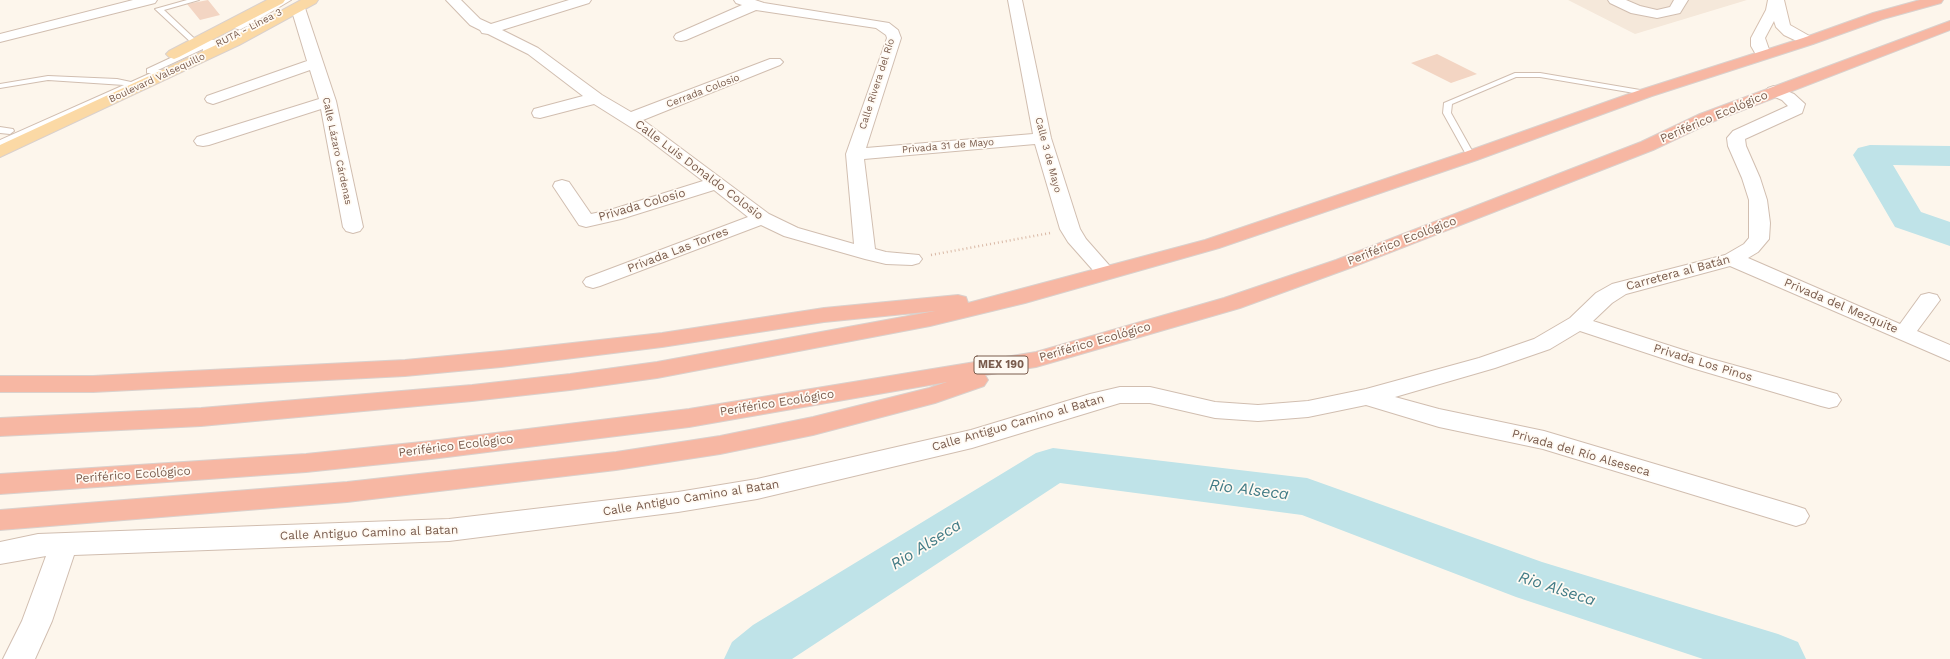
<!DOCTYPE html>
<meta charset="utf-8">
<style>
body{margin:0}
canvas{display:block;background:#fdf6ec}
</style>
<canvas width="1950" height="659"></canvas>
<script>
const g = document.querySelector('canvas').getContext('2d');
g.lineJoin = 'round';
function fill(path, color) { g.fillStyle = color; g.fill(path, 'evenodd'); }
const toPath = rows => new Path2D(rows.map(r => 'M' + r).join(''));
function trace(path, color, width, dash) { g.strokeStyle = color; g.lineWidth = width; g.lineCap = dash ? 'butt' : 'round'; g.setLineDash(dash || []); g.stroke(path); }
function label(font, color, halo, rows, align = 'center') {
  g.font = font + ' "Work Sans",sans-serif'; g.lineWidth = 3.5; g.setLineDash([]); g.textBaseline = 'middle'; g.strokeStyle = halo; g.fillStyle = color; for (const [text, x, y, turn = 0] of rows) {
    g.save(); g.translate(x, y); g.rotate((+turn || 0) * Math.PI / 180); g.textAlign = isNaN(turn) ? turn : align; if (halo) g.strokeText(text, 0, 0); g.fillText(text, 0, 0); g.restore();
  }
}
fill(toPath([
 [1568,0,1747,0,1635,34]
]), '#f5e8da');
fill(toPath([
 [1870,145,1950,146,1950,166,1893,165,1921,212,1950,222,1950,246,1895,227,1853,155,1858,148,1870,145],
 [1053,448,1307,478,1542,562,1778,634,1798,642,1806,659,1703,659,1516,597,1302,515,1060,483,792,659,724,659,732,642,753,625,1036,453,1053,448]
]), '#bfe3e8');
fill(toPath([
 [208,0,220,15,200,20,187,4],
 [1437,54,1477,74,1451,83,1411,63]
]), '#f3d5c3');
const lane = toPath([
 [187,0,199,0,164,10,198,42,199,44,195,46,155,9,187,0],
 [283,0,291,0,241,30,234,28,283,0],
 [247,26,254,28,209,52,203,52,203,49,158,70,163,70,163,74,0,146,0,140,124,85,48,80,0,88,0,84,48,76,117,79,131,82,151,73,147,73,147,69,209,40,215,40,216,42,247,26],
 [1515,73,1540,73,1646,91,1650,93,1646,95,1540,77,1516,77,1452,104,1451,113,1475,156,1471,159,1468,158,1443,113,1444,103,1515,73],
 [0,127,13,129,14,131,10,134,0,133,0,127]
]);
const street = toPath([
 [133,0,157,0,155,3,0,42,0,34,133,0],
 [446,0,461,0,480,19,491,24,569,0,591,0,589,3,502,30,538,48,602,95,631,112,770,59,780,59,783,62,780,65,643,120,769,214,798,228,854,244,846,154,887,38,886,35,876,28,756,10,686,40,681,41,676,40,674,37,676,34,742,5,736,3,734,0,755,0,764,3,889,23,898,30,901,38,866,148,1033,134,1008,0,1022,0,1051,138,1080,229,1086,239,1116,273,1113,277,1106,279,1099,277,1068,242,1060,229,1035,144,864,159,875,249,886,252,919,255,922,259,919,263,912,265,886,264,865,259,784,236,761,225,600,286,593,288,586,286,583,282,586,278,748,217,714,190,621,219,586,227,579,225,553,186,555,182,562,180,569,182,591,214,610,210,703,181,640,133,594,104,540,118,534,117,532,113,534,109,583,96,528,54,488,34,482,33,480,30,470,25,446,0],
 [1608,0,1626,0,1640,6,1657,10,1670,7,1674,0,1688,0,1680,13,1657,18,1631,13,1610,3,1608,0],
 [298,4,303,5,305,8,336,101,363,227,360,231,353,233,346,231,343,227,321,109,209,145,203,146,197,145,194,141,197,137,319,99,310,70,219,102,213,104,207,102,205,99,207,96,307,61,291,8,293,5,298,4],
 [1774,86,1794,94,1805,104,1802,113,1745,139,1746,146,1760,178,1767,200,1770,223,1769,239,1758,252,1748,258,1900,324,1921,295,1929,293,1937,295,1940,300,1917,331,1950,345,1950,361,1730,266,1626,294,1612,303,1593,321,1708,358,1837,394,1841,400,1837,406,1829,408,1821,406,1692,368,1580,331,1550,349,1495,368,1395,397,1439,409,1544,431,1796,506,1805,509,1809,516,1805,523,1796,526,1543,449,1439,427,1366,405,1308,417,1258,421,1215,418,1150,403,1120,403,972,448,757,499,678,512,449,541,74,555,52,621,35,659,3,659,22,621,46,556,0,564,0,542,38,534,449,519,678,492,757,479,971,430,1090,394,1120,387,1150,387,1215,402,1258,405,1308,401,1366,389,1479,358,1534,339,1570,318,1596,293,1612,284,1725,255,1744,244,1749,238,1749,200,1742,178,1728,146,1727,138,1733,131,1788,106,1782,100,1768,94,1766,91,1768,88,1774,86]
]);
const secondary = toPath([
 [1768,0,1784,0,1790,25,1813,38,1815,41,1813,44,1803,44,1784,35,1776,27,1774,21,1765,38,1771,55,1768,58,1758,58,1751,46,1751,38,1766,10,1768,0]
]);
const primary = toPath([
 [267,0,285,0,283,3,179,57,174,59,169,57,166,54,169,51,267,0],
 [301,0,318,0,316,3,239,45,0,157,0,145,229,39,301,0]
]);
const highway = toPath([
 [1920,0,1943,0,1941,3,1883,19,1813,44,1652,96,1477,160,1219,248,1025,303,930,326,657,378,570,390,472,401,201,426,0,436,0,418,201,408,472,385,570,374,657,362,930,312,935,311,824,322,662,347,501,367,405,376,93,392,0,392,0,376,93,376,405,360,501,351,662,333,824,308,958,295,966,297,968,303,1205,240,1465,152,1640,90,1803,38,1873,13,1920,0],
 [1950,21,1950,30,1712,122,1653,150,1350,268,1240,308,1036,367,985,375,988,380,984,386,935,403,813,435,720,454,616,470,347,502,0,530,0,510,347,482,616,452,720,436,813,417,929,388,947,382,689,427,431,459,306,472,0,494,0,474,306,454,431,441,689,409,1036,352,1224,298,1336,260,1641,142,1700,114,1950,21]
]);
trace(lane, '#d1beb0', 2);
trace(street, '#d1beb0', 2);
trace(secondary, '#d6c0b0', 2);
trace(primary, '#dad1cd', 2);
trace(highway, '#dad1cd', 2);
trace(toPath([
 [931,255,1050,233]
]), '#d9b8a5', 2.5, [1, 3]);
fill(lane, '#fff');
fill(street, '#fff');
fill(secondary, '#fff');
fill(primary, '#fbd9a5');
fill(highway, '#f7b7a3');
label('10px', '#7a5c4d', '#fffaf3', [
 ["RUTA - Línea 3",249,28,-27],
 ["Boulevard Valsequillo",157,78,-25],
 ["Calle Rivera del Río",877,84,-72],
 ["Cerrada Colosio",703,91,-21],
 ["Privada 31 de Mayo",948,146,-5],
 ["Calle Lázaro Cárdenas",337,151,78],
 ["Calle 3 de Mayo",1048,155,75]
]);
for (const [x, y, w] of [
 [1001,365,54]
]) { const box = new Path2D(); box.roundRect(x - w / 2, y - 9, w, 18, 3); g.fillStyle = '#fffaf3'; g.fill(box); trace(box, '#7a5c4d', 1); }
label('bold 11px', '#7a5c4d', null, [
 ["MEX 190",1001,365]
]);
label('12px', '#7a5c4d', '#fffaf3', [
 ["Periférico Ecológico",1714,117,-23],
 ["Calle Luis Donaldo Colosio",699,170,37],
 ["Privada Colosio",642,205,-16],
 ["Periférico Ecológico",1402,241,-21],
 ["Privada Las Torres",678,250,-21],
 ["Carretera al Batán",1678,273,-15],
 ["Privada del Mezquite",1841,306,23],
 ["Periférico Ecológico",1095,342,-16],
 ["Privada Los Pinos",1703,363,17],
 ["Periférico Ecológico",777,403,-9],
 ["Calle Antiguo Camino al Batan",1018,423,-16],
 ["Periférico Ecológico",456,446,-7],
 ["Privada del Río Alseseca",1581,453,16],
 ["Periférico Ecológico",133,475,-4],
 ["Calle Antiguo Camino al Batan",691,498,-9],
 ["Calle Antiguo Camino al Batan",369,533,-2]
]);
label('italic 16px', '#437c86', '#fffaf3', [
 ["Rio Alseca",1249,490,7],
 ["Rio Alseca",926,545,-32],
 ["Rio Alseca",1557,589,18]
]);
</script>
